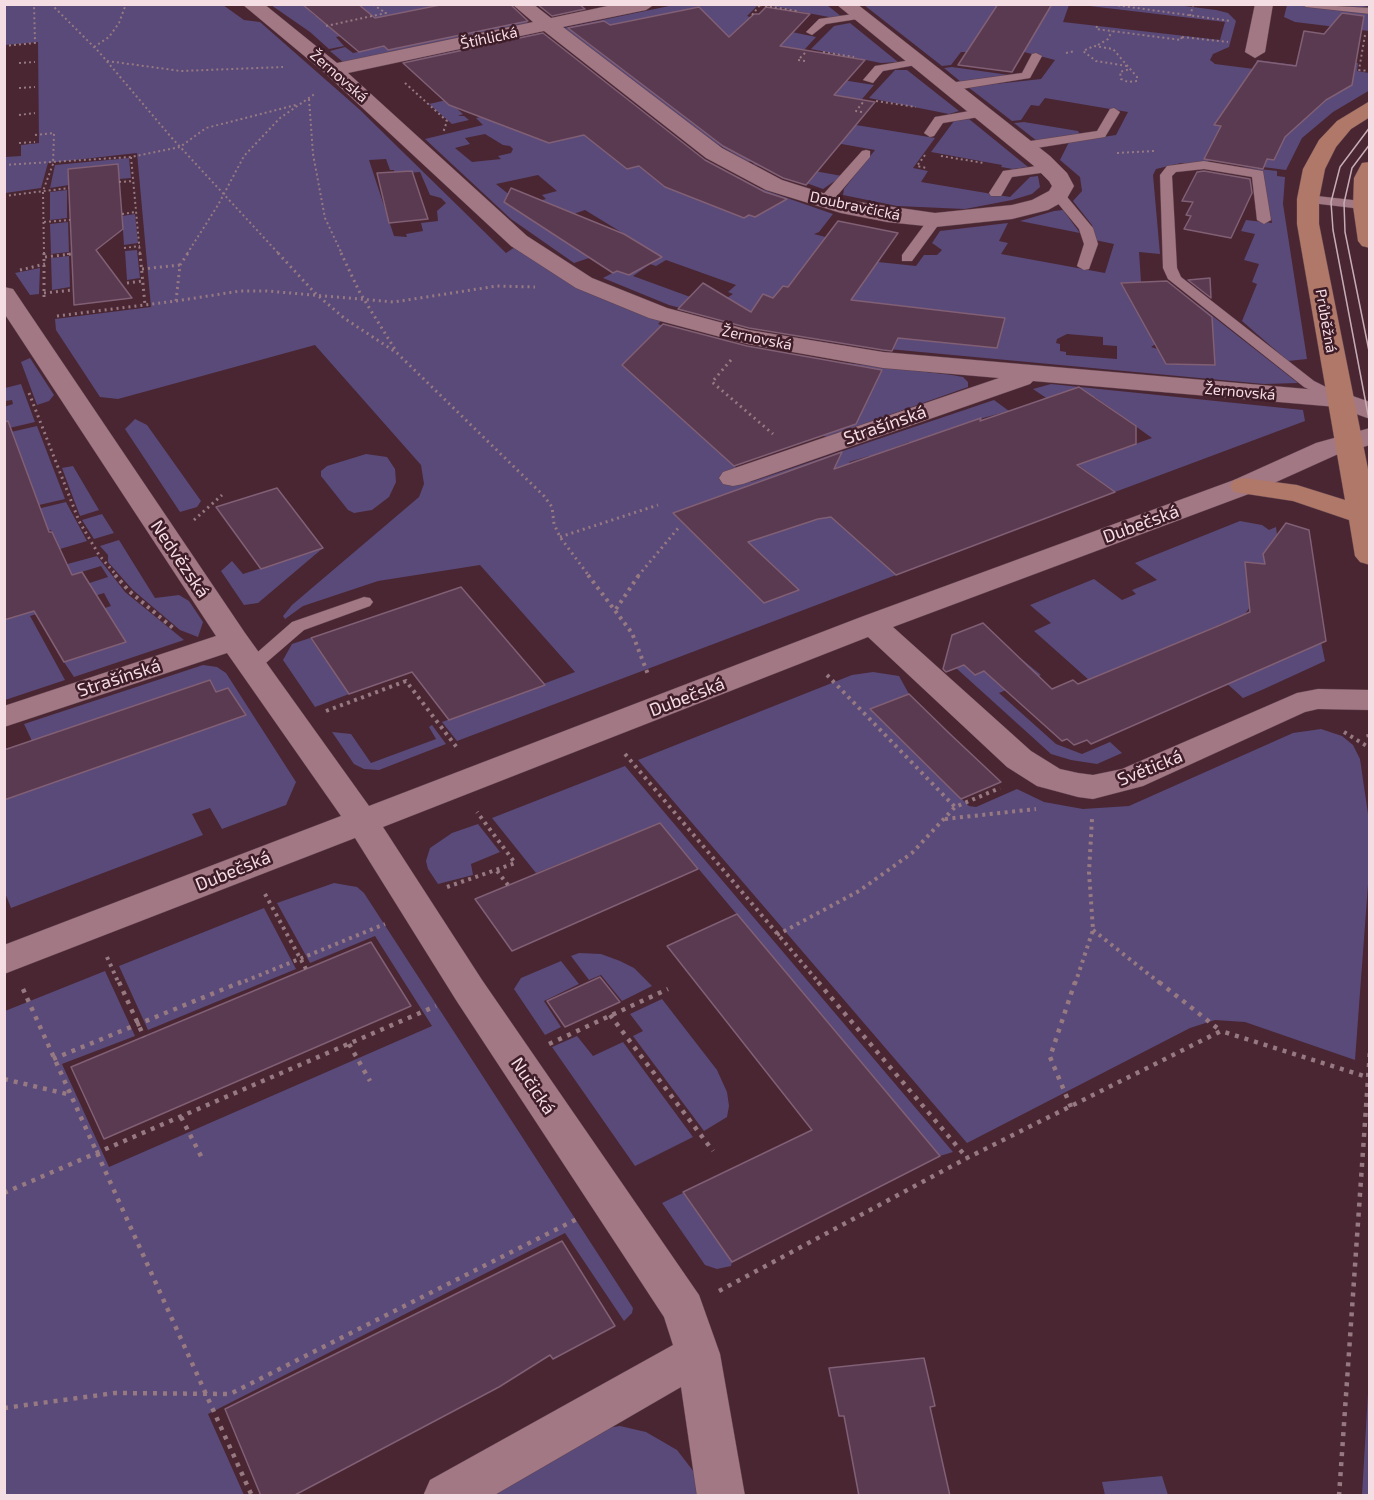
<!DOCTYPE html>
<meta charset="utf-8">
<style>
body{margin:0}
#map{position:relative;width:1374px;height:1500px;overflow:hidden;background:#492632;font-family:"Exo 2",sans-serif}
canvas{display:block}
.frame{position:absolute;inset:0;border:6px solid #f5dde4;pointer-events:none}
</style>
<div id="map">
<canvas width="1374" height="1500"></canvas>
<div class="frame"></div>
</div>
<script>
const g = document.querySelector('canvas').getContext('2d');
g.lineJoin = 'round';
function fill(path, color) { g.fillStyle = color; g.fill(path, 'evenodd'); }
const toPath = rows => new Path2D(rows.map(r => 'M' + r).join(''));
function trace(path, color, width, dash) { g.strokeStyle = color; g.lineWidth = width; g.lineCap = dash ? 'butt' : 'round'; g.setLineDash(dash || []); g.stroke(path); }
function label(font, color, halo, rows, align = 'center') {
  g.font = font + ' "Exo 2",sans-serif'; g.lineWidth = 5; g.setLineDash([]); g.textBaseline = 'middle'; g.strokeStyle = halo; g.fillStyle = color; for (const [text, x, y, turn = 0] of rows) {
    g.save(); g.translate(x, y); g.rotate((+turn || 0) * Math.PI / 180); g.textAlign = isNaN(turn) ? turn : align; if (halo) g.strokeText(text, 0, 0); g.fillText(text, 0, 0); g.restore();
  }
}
fill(toPath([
 [993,4,1034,10,1037,5,1069,5,1063,22,1220,40,1225,22,1081,5,1169,4,1216,10,1228,13,1236,21,1229,47,1213,54,1210,60,1215,64,1254,69,1257,60,1341,71,1343,61,1358,63,1357,71,1369,73,1370,90,1333,112,1302,138,1286,170,1209,160,1207,163,1181,163,1156,169,1153,175,1160,254,1139,252,1141,282,1121,283,1127,294,1176,292,1201,307,1298,383,1264,384,867,347,756,328,669,305,603,278,622,268,639,243,585,210,541,225,595,256,574,263,511,219,425,139,483,125,476,118,512,110,454,106,463,114,458,116,464,116,469,120,452,124,429,104,508,86,461,73,440,55,403,62,540,33,691,153,747,184,833,214,819,232,814,234,829,238,878,262,916,266,924,255,937,255,942,250,932,243,940,231,1008,223,999,241,1008,243,1001,254,1105,273,1114,244,1095,240,1092,225,1073,201,1082,191,1080,177,1060,160,1069,142,1116,135,1128,112,1045,98,1039,106,1031,105,1021,120,1012,121,968,87,1041,79,1055,60,1024,52,961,52,951,65,942,66,864,5],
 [485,134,503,145,510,146,513,149,511,153,498,156,501,159,472,162,455,148,470,144,465,138],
 [624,155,697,173,659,182,639,166,627,169],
 [538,175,557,191,542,195,546,199,522,205,496,184],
 [666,260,736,285,728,292,733,294,715,306,633,276,650,264,656,266],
 [918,308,1005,319,997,348,909,337],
 [1067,334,1103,337,1103,345,1117,346,1117,359,1066,355,1066,352,1060,351,1060,344,1056,343,1057,339],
 [1157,343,1215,365,1173,364,1173,361,1164,360,1164,351,1151,347],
 [1350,4,1369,7,1369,31,1295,22,1284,17,1287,5],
 [4,5,223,5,244,20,260,22,359,109,506,253,515,247,661,321,658,324,664,326,623,365,737,468,733,478,751,482,994,400,1009,411,972,421,951,431,948,429,912,445,909,442,890,449,872,458,869,456,849,462,851,465,779,491,811,521,1107,454,1152,438,1095,397,1061,408,1033,389,1051,384,1303,410,1305,421,1115,492,1077,464,1031,482,1068,510,1027,525,1008,510,985,520,1003,535,999,536,980,521,968,526,986,541,962,550,876,557,896,575,457,741,442,722,575,672,480,565,378,581,303,606,285,619,283,616,292,605,419,497,424,484,421,465,315,345,118,399,100,397,56,330,55,319,151,307,137,153,48,163,41,188,5,193,5,157,21,156,21,145,39,143,38,42,5,45],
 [386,159,390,170,394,170,395,174,420,172,430,195,441,198,446,203,437,211,438,221,421,223,423,231,406,234,407,237,394,236,369,160],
 [271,5,304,5,315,16,358,5,504,5,528,23,343,62,330,51,345,47,353,53,392,45,352,34,336,37,344,46,329,49,310,32],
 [674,5,758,5,747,16,792,32,816,37,794,61,798,73,874,85,851,112,856,125,935,138,913,168,928,171,921,182,1010,197,1030,177,1038,176,1040,187,1032,194,1012,200,965,209,897,206,843,195,844,189,875,150,780,133,756,159,748,162,717,144,564,28],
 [699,7,719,28,670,13],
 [765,5,827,5,842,17,829,17],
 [850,23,898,62,881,63,811,49,834,26],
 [952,67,1009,75,961,82,944,68],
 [895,70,907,70,959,111,949,114,869,98],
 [969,119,1028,167,1013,169,1001,167,1002,165,931,152,954,121],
 [1024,122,1078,131,1080,135,1037,141,1014,123],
 [129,158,131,178,119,179,117,164,68,169,69,185,50,188,55,165],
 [762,160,765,162,842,176,823,189,753,164],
 [1242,167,1277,171,1277,176,1285,177,1283,204,1307,359,1288,361,1242,321,1257,284,1252,282,1259,264,1244,260,1255,234,1241,231,1246,220,1272,223,1262,173],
 [67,190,67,218,50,220,50,192],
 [1063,210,1080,233,1020,221,1054,211],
 [135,214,138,243,124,245,122,216],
 [68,222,69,252,51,254,50,224],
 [137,250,140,278,127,280,125,251],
 [69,256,70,287,52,290,51,258],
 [40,268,39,294,30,295,15,273],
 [30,358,54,395,49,401,37,405,21,362],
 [838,362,952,375,963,377,968,382,968,387,827,437,818,434,863,409,877,381,832,373],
 [21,384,35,422,5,429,4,407,13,404,12,400,5,401,5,388],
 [135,419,147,425,201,501,197,507,180,512,125,429],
 [37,426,65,499,39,505,29,477,5,482,4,458,20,454,11,432],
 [366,454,387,457,395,469,396,482,389,497,372,510,354,513,348,510,321,476,321,471,327,466],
 [73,466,99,510,80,516,62,468],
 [66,502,87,541,60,549,51,530,5,542,4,517],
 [102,514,114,533,94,539,82,520],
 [1240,521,1262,525,1269,530,1276,527,1277,535,1269,546,1300,543,1311,539,1314,569,1265,561,1265,564,1245,562,1250,607,1245,614,1089,680,1034,631,1051,623,1030,605,1094,579,1122,600,1136,594,1132,590,1157,580,1135,563],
 [119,540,155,598,179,595,189,601,203,622,198,637,180,630,133,590,108,562,108,555,100,546],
 [323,548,258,603,244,605,221,571,232,561,243,574],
 [97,556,125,592,184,640,74,677,64,662,125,642,105,608,111,606,104,593,30,616,65,680,5,700,5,581],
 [101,566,108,577,68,590,62,578],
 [1320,637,1325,661,1264,689,1243,698,1223,680],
 [310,638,349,694,315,707,283,660,292,644],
 [1019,657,1041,675,999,693,1056,744,1082,754,1110,742,1122,753,1097,764,1071,760,1051,754,956,668,964,665,975,675],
 [203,665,217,667,226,673,296,782,286,805,222,829,210,808,192,814,203,835,11,908,5,893,4,800,246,714,228,688,216,692,209,680,32,741,24,724],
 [873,672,899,676,909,694,870,709,969,806,976,807,1017,789,1044,802,1083,809,1129,806,1293,733,1321,729,1342,736,1353,745,1360,759,1369,821,1369,871,1355,1060,1245,1022,1215,1020,1190,1028,967,1143,638,760,852,675],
 [432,725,446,744,379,770,364,769,354,764,332,732,351,734,371,763,436,739,429,727],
 [625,766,953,1152,940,1156,660,823,536,873,492,818],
 [478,824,500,852,471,864,473,875,438,884,428,869,426,861,430,848,452,833],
 [334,883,357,887,364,893,633,1308,632,1313,624,1321,565,1233,208,1414,244,1495,5,1495,5,1011,105,971,135,1036,62,1064,109,1167,432,1026,375,936,310,963,277,903],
 [264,908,296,969,148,1030,119,966],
 [579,953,601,954,620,961,634,968,652,986,622,1001,601,975,589,980,571,956],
 [561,961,579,984,544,1001,561,1027,545,1035,514,989,521,978],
 [662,999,717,1070,727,1092,729,1106,727,1117,704,1131,633,1036,643,1031,630,1014],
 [577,1036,593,1056,623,1042,693,1137,635,1166,552,1047],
 [683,1193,732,1262,731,1266,717,1269,705,1265,662,1203],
 [1369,1376,1369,1495,1362,1495],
 [620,1426,646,1432,677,1450,694,1472,701,1496,472,1496,593,1430],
 [1162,1476,1168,1495,1105,1495,1102,1482]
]), '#5a4a79');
const building = toPath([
 [302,4,358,4,375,18,445,4,510,4,528,21,388,50,384,46,359,52,302,4],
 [537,4,579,4,585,9,552,16,537,4],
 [998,4,1052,4,1012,72,958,65,998,4],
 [699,7,729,37,754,14,759,14,766,7,810,14,780,46,865,60,834,95,875,102,806,185,783,178,723,146,568,28,604,21,610,25,699,7],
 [1342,13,1364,16,1352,85,1326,100,1285,137,1274,160,1267,159,1263,169,1204,159,1221,126,1214,125,1258,61,1296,66,1304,31,1324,34,1342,13],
 [543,33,705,160,765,192,787,199,755,217,749,215,744,218,665,187,639,166,627,169,584,135,549,143,449,105,403,63,543,33],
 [118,164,123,229,96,250,132,298,74,305,68,169,118,164],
 [412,171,428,219,389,223,377,173,412,171],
 [1204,171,1250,179,1252,193,1231,238,1184,229,1191,216,1186,215,1193,202,1182,201,1197,172,1204,171],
 [511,188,624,234,662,257,629,275,617,271,613,273,504,202,511,188],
 [838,221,898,233,851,300,1005,318,997,348,898,338,892,351,883,350,749,328,678,309,703,283,751,312,763,294,773,298,783,286,788,287,838,221],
 [1210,278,1211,298,1188,280,1210,278],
 [1167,281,1212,317,1215,365,1166,364,1121,283,1167,281],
 [663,324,747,346,882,370,856,424,734,466,622,365,663,324],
 [1079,387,1136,426,1136,444,1077,465,1115,492,896,575,831,517,818,519,748,542,799,590,764,603,673,513,842,452,834,469,981,418,980,421,1079,387],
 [8,421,49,532,52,532,72,575,82,572,126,642,64,662,34,611,4,620,4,422,8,421],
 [277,488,323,548,261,569,216,507,277,488],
 [1286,523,1309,530,1326,641,1091,744,1087,740,1074,745,1067,739,1062,741,984,671,975,675,964,665,946,672,943,669,952,635,983,623,1052,689,1073,680,1078,684,1218,626,1250,612,1245,562,1265,564,1263,554,1286,523],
 [461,587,545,685,449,720,412,672,349,694,311,638,461,587],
 [210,680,216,692,228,688,246,715,4,800,4,750,210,680],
 [909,694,950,734,1001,782,961,799,870,709,909,694],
 [660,823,698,869,512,951,475,899,660,823],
 [737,914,940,1156,732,1262,683,1192,812,1130,667,946,737,914],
 [371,942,411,1006,104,1139,71,1067,371,942],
 [600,977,620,1002,565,1027,547,1001,600,977],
 [562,1241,615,1326,553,1359,550,1355,499,1387,293,1496,261,1496,225,1409,562,1241],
 [924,1358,935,1406,930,1407,950,1496,859,1496,844,1416,839,1416,829,1368,924,1358]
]);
fill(building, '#5a3a50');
trace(building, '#815f75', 1.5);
const lane = toPath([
 [1301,4,1370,8,1370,14,1306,7,1301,4],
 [860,13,866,16,864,18,826,24,812,35,806,32,819,19,860,13],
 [1036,53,1042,56,1030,78,949,91,943,87,949,83,1022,73,1032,54,1036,53],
 [917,59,921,60,921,64,883,71,873,83,863,80,875,66,917,59],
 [1114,108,1120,112,1105,137,1024,150,1018,146,1024,142,1097,131,1110,109,1114,108],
 [981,109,985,110,985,116,943,123,934,136,930,137,924,133,935,117,981,109],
 [866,150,870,151,870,157,830,204,820,204,820,198,862,151,866,150],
 [1204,161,1263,171,1271,220,1264,224,1257,220,1252,177,1204,169,1176,172,1172,176,1177,268,1181,277,1314,381,1346,397,1349,400,1346,403,1336,403,1304,387,1168,279,1163,268,1160,175,1167,166,1204,161],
 [1050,164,1055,165,1055,171,1012,177,1001,196,991,196,989,193,1003,171,1050,164],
 [1058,191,1063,192,1093,228,1098,244,1089,269,1084,270,1077,266,1084,244,1079,229,1051,195,1058,191],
 [1308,195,1370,202,1370,210,1303,202,1301,199,1308,195],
 [935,216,942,220,912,261,902,261,902,255,930,217,935,216],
 [364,597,370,598,373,602,370,606,304,630,260,668,246,668,244,664,292,622,364,597]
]);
const street = toPath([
 [242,4,264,4,337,63,533,22,512,4,533,4,551,18,617,4,655,4,646,10,563,27,722,148,782,180,845,200,935,213,1012,205,1032,200,1049,191,1052,186,1049,181,1034,166,836,4,857,4,1050,156,1067,173,1074,186,1066,200,1048,210,1012,219,935,227,887,222,841,213,766,190,706,158,544,31,348,73,527,236,592,278,667,308,749,330,883,352,1341,392,1370,402,1370,419,1337,407,1033,381,1030,384,743,484,733,486,723,484,719,478,723,472,999,378,883,368,747,344,649,318,576,288,511,246,326,74,242,4],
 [1255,4,1273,4,1265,52,1255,58,1245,52,1255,4],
 [4,287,13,289,245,633,369,806,861,617,1234,480,1316,443,1370,428,1370,445,1336,455,1254,492,893,627,1031,751,1060,769,1078,773,1093,775,1122,769,1297,693,1318,689,1370,690,1370,710,1318,709,1305,712,1143,786,1093,799,1078,797,1037,786,1007,767,868,637,383,827,482,980,699,1295,720,1354,745,1496,697,1496,681,1387,493,1496,423,1496,430,1480,673,1345,664,1317,456,1000,355,838,4,974,4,945,341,816,227,653,4,727,4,706,216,636,4,313,4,287]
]);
const secondary = toPath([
 [1370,101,1370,117,1351,129,1336,147,1325,169,1319,199,1319,224,1370,479,1370,565,1360,562,1355,556,1349,520,1293,501,1234,492,1230,486,1234,480,1244,478,1297,485,1345,500,1297,224,1297,199,1303,169,1319,140,1337,121,1370,101],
 [1370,162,1370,248,1362,246,1358,241,1353,206,1354,178,1362,163,1370,162]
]);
trace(lane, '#61434e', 1);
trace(street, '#61434e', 1);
trace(secondary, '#61434e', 1);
trace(toPath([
 [51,4,99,52,171,137,279,254],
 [1108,4,1231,21],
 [760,5,797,11],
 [752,15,760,5],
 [1190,16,1193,6],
 [326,26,386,13,372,4],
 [1097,26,1096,29,1181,40,1182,36],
 [1365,35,1359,70,1370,71],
 [1182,37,1228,42],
 [1098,45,1108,39,1112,31],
 [4,46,35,43,34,4],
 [94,47,109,37,119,23,126,4],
 [823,52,854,57],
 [805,53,798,60,805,61],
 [1066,53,1075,51],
 [107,61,181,71,283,67],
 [19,63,35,62],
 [1127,66,1096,61,1083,51,1094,46,1113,49,1137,77,1137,81,1128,82,1121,79,1120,72,1130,69],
 [405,83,447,121,443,133],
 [19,88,35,87],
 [309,99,313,154,325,218,342,254],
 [876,101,916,107],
 [862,112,856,111,864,101],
 [19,115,35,113],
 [35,135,54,133,53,164,43,191,44,254],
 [19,143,35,142],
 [1117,153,1154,151],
 [925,155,917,166,927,168],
 [941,156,984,163],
 [131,157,140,254],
 [4,165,131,157,180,147,206,128,296,105],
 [119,182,133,181],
 [4,196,69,188],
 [122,214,136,212],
 [44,222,70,220],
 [124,248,140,246],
 [67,254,71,254],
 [187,254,218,205,244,156,280,118,316,93]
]), '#977982', 2, [2, 3]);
trace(toPath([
 [44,253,44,297],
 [140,253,145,305],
 [278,253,315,293,344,318,397,353,544,496,552,507,554,524,560,537,589,576],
 [341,253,360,293,396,351],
 [45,257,71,254],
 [142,269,180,265],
 [20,270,45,264],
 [127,283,143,281],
 [44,293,73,290],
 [176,301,240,291,267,291,394,302,497,286,535,287],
 [57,316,176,301,180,265,188,253],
 [731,360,712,382,773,434],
 [29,393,79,521,99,555,117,576],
 [194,520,222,495],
 [560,537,658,505],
 [638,576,680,526]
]), '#977982', 3, [2, 4]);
trace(toPath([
 [115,575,129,591,173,628],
 [588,575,632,633,649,677],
 [616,609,639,575],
 [827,675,955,807],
 [326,711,406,681,458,749],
 [1344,732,1370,748],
 [1368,734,1370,742],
 [625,754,820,984],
 [945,819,1036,809],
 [497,871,508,885],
 [447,887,515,863,477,812],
 [265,894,306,969],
 [1093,930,1161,984],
 [777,935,859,891,912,853,955,807,1000,788],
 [107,957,119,984],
 [238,984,385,924],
 [1075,984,1093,930,1089,872,1092,819]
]), '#977982', 4, [3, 4.5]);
trace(toPath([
 [119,982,144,1037],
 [818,982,967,1158],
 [1159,982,1221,1031],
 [23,989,252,1496],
 [610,1015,713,1151],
 [349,1044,370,1081],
 [549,1044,668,989],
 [53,1059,241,982],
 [4,1079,67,1094],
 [1071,1107,1050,1057,1075,982],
 [181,1117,202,1158],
 [4,1193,436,1006],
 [719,1291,967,1158,1221,1031,1367,1077],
 [4,1408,115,1393,230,1394,577,1219],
 [1339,1496,1370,1050]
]), '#977982', 4.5, [4, 6]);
fill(lane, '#a27885');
fill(street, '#a27885');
fill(secondary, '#af7868');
trace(toPath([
 [1370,127,1340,167,1331,202,1333,230,1370,425],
 [1370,144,1352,168,1344,203,1345,232,1370,356]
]), '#c7acb5', 1.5);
label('15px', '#f5dde4', '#3e1c28', [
 ["Štíhlická",489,38,-12],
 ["Žernovská",339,76,41],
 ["Doubravčická",855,206,12],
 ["Průběžná",1326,321,80],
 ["Žernovská",757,338,12],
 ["Žernovská",1240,392,5]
]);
label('18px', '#f5dde4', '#3e1c28', [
 ["Strašínská",885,425,-19],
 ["Dubečská",1141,524,-20],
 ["Nedvězská",180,559,56],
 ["Strašínská",119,678,-18],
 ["Dubečská",687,697,-21],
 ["Světická",1150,768,-22],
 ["Dubečská",233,871,-22],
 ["Nučická",533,1086,56]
]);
</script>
